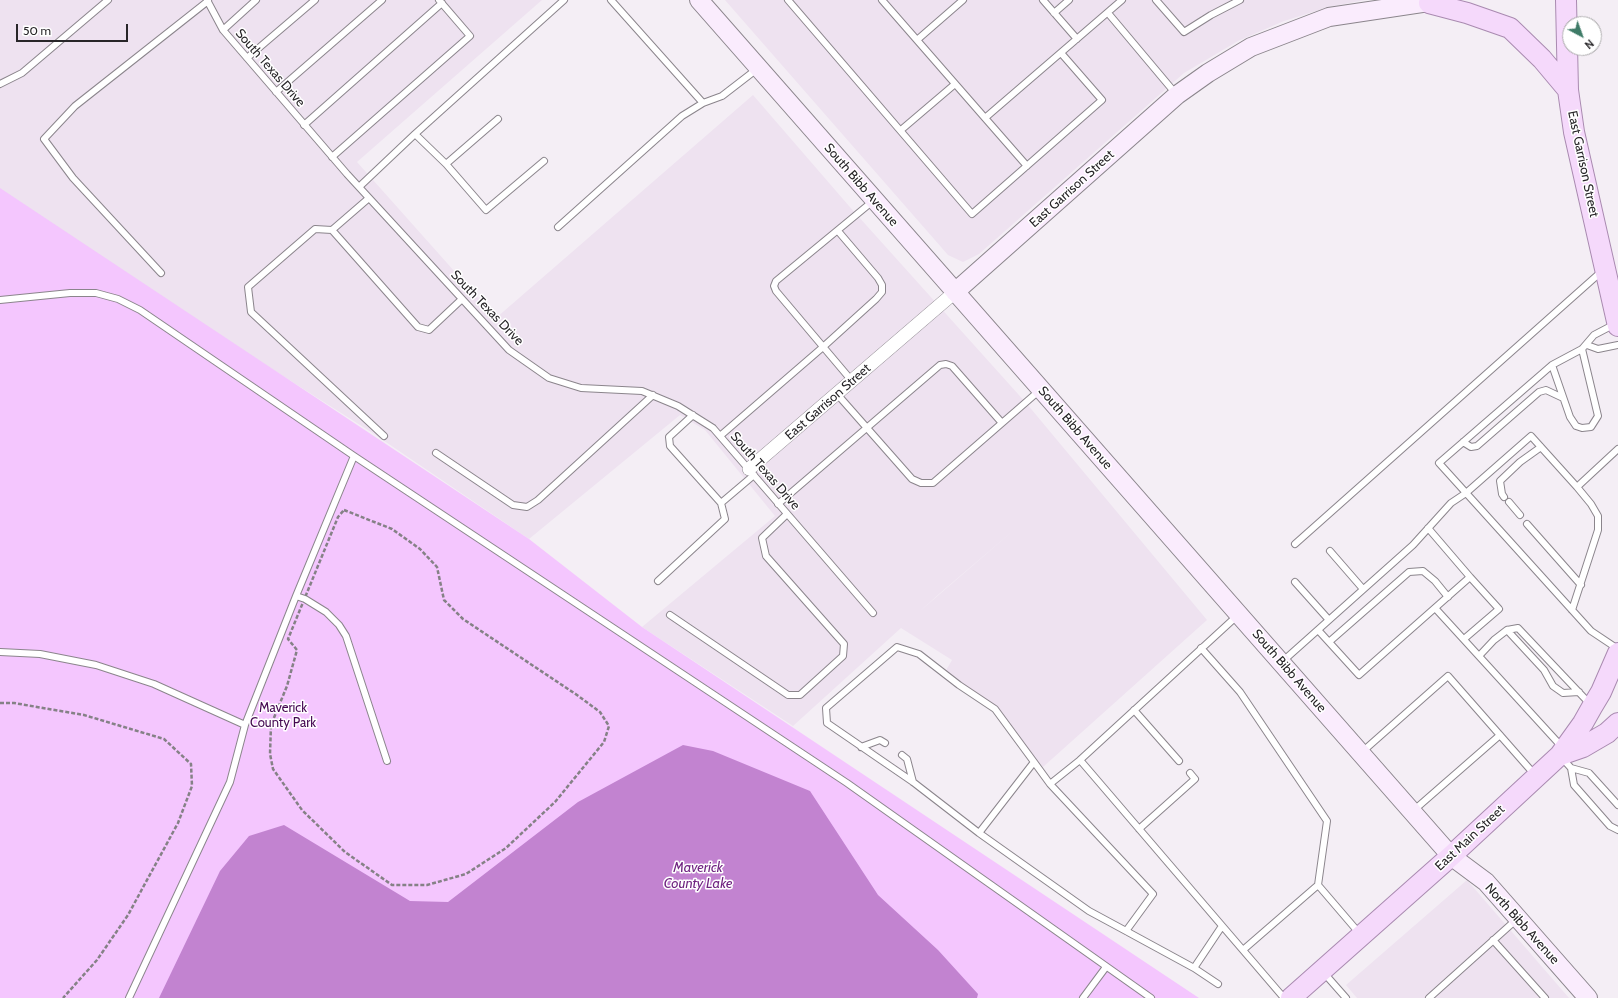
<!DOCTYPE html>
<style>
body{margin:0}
#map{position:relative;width:1618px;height:998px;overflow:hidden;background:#f4eef5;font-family:Cabin,sans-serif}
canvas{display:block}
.north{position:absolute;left:1562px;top:16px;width:40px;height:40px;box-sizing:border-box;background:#fff;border:1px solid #a9a8a9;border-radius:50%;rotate:139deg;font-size:11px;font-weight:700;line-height:16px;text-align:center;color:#282629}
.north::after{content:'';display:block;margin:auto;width:14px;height:18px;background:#3e7b67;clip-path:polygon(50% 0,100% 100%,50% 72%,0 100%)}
.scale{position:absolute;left:16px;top:24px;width:112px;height:18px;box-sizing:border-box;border:2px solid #282629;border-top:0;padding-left:5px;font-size:12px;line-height:14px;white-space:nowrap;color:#282629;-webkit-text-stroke:3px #fff;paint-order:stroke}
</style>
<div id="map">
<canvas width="1618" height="998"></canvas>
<div class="north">N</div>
<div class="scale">50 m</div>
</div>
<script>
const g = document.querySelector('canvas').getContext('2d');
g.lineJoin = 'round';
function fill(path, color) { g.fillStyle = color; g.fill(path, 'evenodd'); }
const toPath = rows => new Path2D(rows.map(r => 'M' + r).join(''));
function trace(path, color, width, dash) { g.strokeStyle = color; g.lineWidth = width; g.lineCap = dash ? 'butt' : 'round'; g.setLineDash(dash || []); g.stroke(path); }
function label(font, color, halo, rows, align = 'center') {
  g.font = font + ' Cabin,sans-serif'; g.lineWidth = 3; g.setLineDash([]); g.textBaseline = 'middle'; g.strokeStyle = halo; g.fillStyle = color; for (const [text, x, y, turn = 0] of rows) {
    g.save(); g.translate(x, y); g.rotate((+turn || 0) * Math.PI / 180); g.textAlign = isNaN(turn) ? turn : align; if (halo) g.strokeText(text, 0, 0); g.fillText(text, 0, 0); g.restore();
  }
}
fill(toPath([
 [0,0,542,0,357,162,496,318,753,95,849,206,1027,404,1207,620,1043,767,986,703,945,672,952,660,901,628,793,726,642,627,775,516,705,430,680,415,529,539,371,432,0,196],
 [1014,530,919,612,939,594],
 [725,0,1365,0,1329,7,1284,21,1238,41,1184,73,979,254,963,262,948,255],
 [1467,880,1569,998,1357,998,1346,985]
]), '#eee2f0');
fill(toPath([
 [0,188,529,539,642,627,1199,998,0,998]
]), '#f4c6fe');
fill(toPath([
 [683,745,713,751,810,791,878,895,938,950,978,994,977,998,159,998,220,871,249,836,284,825,410,901,448,902,578,802]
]), '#c283d0');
const lane = toPath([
 [207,0,223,30,347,174,509,350,549,378,581,388,642,391,678,406,713,428,873,613],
 [611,0,703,103],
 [788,0,972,214,1102,100,1061,53],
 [882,0,985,118,1122,0],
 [1043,0,1077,39],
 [1156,0,1184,32,1211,15,1240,0],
 [1054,13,1069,0],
 [1108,13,1176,94],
 [223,30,256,0],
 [917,40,963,0],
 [247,58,315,0],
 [0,84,22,73,108,0],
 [276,92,382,0],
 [985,118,1027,166],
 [304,125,442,3],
 [901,130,955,84],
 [415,134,446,164,498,119],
 [332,157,470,36,439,0],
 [446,164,486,210,544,161],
 [359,187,415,134,564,0],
 [369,198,332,230,315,229,248,287,251,312,384,436],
 [558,227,682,116,703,103,722,96,757,69],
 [332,230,418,327,429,330,462,299],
 [161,273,73,178,44,139,75,106,208,1],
 [0,300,70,293,96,293,118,299,140,310,354,456,847,783,1151,998],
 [1615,324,1594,335,1582,349,1552,365,1439,463,1591,631,1618,649],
 [1587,345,1598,349,1618,345],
 [1552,365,1570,417,1576,426,1582,428,1591,427,1598,416,1582,349],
 [852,381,776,291,774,286,776,281,873,201],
 [837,394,912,479,921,483,933,483,1040,390],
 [693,415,669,437,670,446,721,503],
 [720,436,823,347,876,299,882,292,882,285,878,278,838,231],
 [1463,442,1471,447,1477,446,1539,392,1546,390,1563,398],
 [436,453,513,505,527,507,538,500,653,395],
 [1504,497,1502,494,1500,481,1520,462,1541,447],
 [1509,502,1520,515],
 [778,504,940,365,946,364,952,366,1002,423],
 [1527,524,1581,585],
 [1295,544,1601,272],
 [1330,551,1363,589],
 [658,581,725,519,721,503,754,475],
 [1295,582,1329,620],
 [296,596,305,599,326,612,339,625,346,636,387,761],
 [1435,608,1562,747],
 [1572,610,1598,530,1598,516,1591,504,1577,487],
 [670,615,788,695,800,695,843,656,844,644,766,556,762,538,787,514],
 [1238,615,1080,760,1284,998],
 [1318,630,1359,675,1470,577,1428,528],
 [1507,630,1544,670,1553,686,1563,693,1579,692],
 [1464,639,1499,609,1470,577],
 [1329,642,1409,572,1423,571,1435,581,1448,597],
 [1201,648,1240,692,1327,821,1318,885,1243,950],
 [0,652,40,654,96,665,154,684,245,725],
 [1479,656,1494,640,1507,630,1518,628,1590,704],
 [1283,661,1413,545,1451,503,1466,493,1531,436,1577,487,1618,449],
 [1134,710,1179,761],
 [861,747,880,740,885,743],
 [1362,752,1448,676,1535,775],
 [902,755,907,759,913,782],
 [1562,758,1571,768,1574,785,1610,826,1618,830],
 [1571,768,1589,773,1618,805],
 [1050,784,1080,760],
 [1413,811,1500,735],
 [1139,829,1195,779,1190,773],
 [979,833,913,782,827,723,826,708,897,647,919,654,959,685,995,709,1034,762],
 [1318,885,1360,934],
 [1126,931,1153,894,1050,784,1034,762,979,833,1089,911,1126,931,1194,968,1218,984],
 [1493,940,1545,998],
 [1194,968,1222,926],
 [1324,973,1346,998],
 [129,998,230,782,245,725,296,596,354,456],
 [1083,998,1106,967],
 [1429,998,1517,919]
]);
const street = toPath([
 [749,469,955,292]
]);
const secondary = toPath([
 [699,0,1451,856,1486,882,1588,998],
 [955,292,1177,95,1208,73,1251,47,1329,17,1442,0]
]);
const primary = toPath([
 [1566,0,1568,90,1574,132,1618,326],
 [1429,3,1467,13,1510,28,1542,59,1568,90],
 [1560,755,1583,747,1607,733,1618,723],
 [1291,998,1451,856,1560,755,1583,723,1592,707,1601,692,1618,653]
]);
trace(lane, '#8b858c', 8);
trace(street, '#8b858c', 14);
trace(secondary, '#8b858c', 20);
trace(primary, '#a98ab0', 22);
trace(toPath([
 [344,510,392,529,420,549,437,567,444,600,463,619,577,695,600,712,609,726,604,742,555,802,506,848,466,874,427,885,392,885,345,852,302,810,273,769,270,754,271,725,287,686,297,650,288,639,338,517,344,510],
 [0,703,14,703,84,715,164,739,191,764,192,786,178,823,128,915,97,960,63,998]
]), '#858186', 2.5, [4, 2]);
trace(lane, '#fff', 6);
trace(street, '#fff', 13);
trace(secondary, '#faecfd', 18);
trace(primary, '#f5d9fb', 20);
label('13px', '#282629', '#fff', [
 ["South Texas Drive",270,68,49],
 ["East Garrison Street",1583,164,78],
 ["South Bibb Avenue",861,185,49],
 ["East Garrison Street",1072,189,-42],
 ["South Texas Drive",487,308,46],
 ["East Garrison Street",828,402,-41],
 ["South Bibb Avenue",1075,428,49],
 ["South Texas Drive",765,471,49],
 ["South Bibb Avenue",1289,671,49],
 ["East Main Street",1470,838,-43],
 ["North Bibb Avenue",1522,924,48]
]);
label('13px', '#450952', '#fff', [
 ["Maverick",283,708],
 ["County Park",283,723]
]);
label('italic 14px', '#6f2380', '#fff', [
 ["Maverick",698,868],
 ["County Lake",698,884]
]);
</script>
